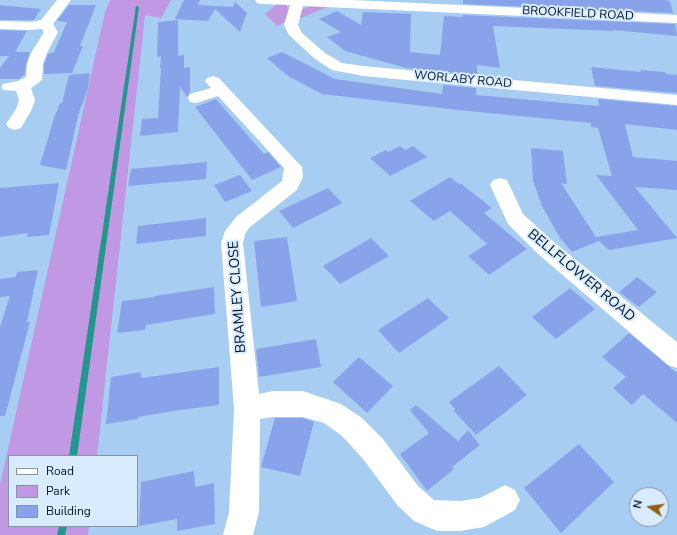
<!DOCTYPE html>
<style>
body{margin:0}
#map{position:relative;width:677px;height:535px;overflow:hidden;background:#a8cdf2;font-family:"Nunito Sans",sans-serif}
canvas{display:block}
.legend{position:absolute;left:8px;top:455px;width:130px;height:72px;box-sizing:border-box;background:#d9ecff;border:1px solid #8296aa;margin:0;padding:5px 7px;list-style:none;font-size:12px;color:#00142a}
.legend li{display:flex;align-items:center;gap:8px;height:20px}
.legend b{width:20px;border:1px solid #8296aa}
.north{position:absolute;left:629px;top:487px;width:40px;height:40px;box-sizing:border-box;background:#d9ecff;border:1px solid #8296aa;border-radius:50%;rotate:283deg;font-size:11px;font-weight:700;line-height:16px;text-align:center;color:#00142a}
.north::after{content:'';display:block;margin:auto;width:14px;height:18px;background:#935d13;clip-path:polygon(50% 0,100% 100%,50% 72%,0 100%)}
</style>
<div id="map">
<canvas width="677" height="535"></canvas>
<ul class="legend">
<li><b style="height:5px;background:#fff"></b>Road</li>
<li><b style="height:11px;background:#c098e3"></b>Park</li>
<li><b style="height:11px;background:#89a3eb"></b>Building</li>
</ul>
<div class="north">N</div>
</div>
<script>
const g = document.querySelector('canvas').getContext('2d');
g.lineJoin = 'round';
function fill(path, color) { g.fillStyle = color; g.fill(path, 'evenodd'); }
const toPath = rows => new Path2D(rows.map(r => 'M' + r).join(''));
function label(font, color, halo, rows, align = 'center') {
  g.font = font + ' "Nunito Sans",sans-serif'; g.lineWidth = 4; g.setLineDash([]); g.textBaseline = 'middle'; g.strokeStyle = halo; g.fillStyle = color; for (const [text, x, y, turn = 0] of rows) {
    g.save(); g.translate(x, y); g.rotate((+turn || 0) * Math.PI / 180); g.textAlign = isNaN(turn) ? turn : align; if (halo) g.strokeText(text, 0, 0); g.fillText(text, 0, 0); g.restore();
  }
}
fill(toPath([
 [110,0,171,0,161,18,145,15,97,456,9,456,9,526,89,526,88,535,0,535,0,485,105,12],
 [277,4,285,4,289,9,284,23,277,26,265,14],
 [312,5,330,6,294,21,299,11]
]), '#c098e3');
fill(toPath([
 [136,6,139,7,77,456,69,456,136,6],
 [59,526,67,526,65,535,57,535,59,526]
]), '#23968e');
fill(toPath([
 [184,0,200,0,198,5,233,7,235,2,247,13,240,32,215,9,208,21,175,19],
 [463,0,664,0,670,1,673,13,463,4],
 [0,5,41,9,34,20,0,20],
 [69,5,96,5,80,46,83,46,72,73,44,74,44,64,48,54,54,52,67,22,57,21],
 [337,11,361,25,363,12,411,14,410,52,440,55,444,16,463,17,463,15,675,24,677,36,612,30,613,31,493,26,500,68,477,65,477,75,406,68,345,51,327,37,341,32,319,19],
 [178,20,178,56,184,55,184,68,190,67,190,92,187,97,180,87,178,132,140,136,142,119,158,118,161,68,160,68,161,56,157,57,158,22],
 [0,30,27,31,15,52,30,52,26,64,25,74,19,79,0,79,0,68,9,56,0,56],
 [282,52,335,79,442,94,443,85,476,88,476,95,587,105,599,106,598,99,677,106,677,130,625,124,633,157,677,161,677,190,635,187,677,238,609,250,599,241,572,252,560,238,542,206,533,181,531,148,563,151,567,184,561,183,596,237,638,230,596,175,612,176,598,128,591,127,591,123,458,110,322,94,288,76,267,58],
 [591,67,641,72,640,70,665,72,666,74,677,75,677,93,595,86],
 [90,73,88,88,78,116,66,170,40,165,54,118,60,103,62,103,69,75],
 [216,99,264,154,268,152,281,167,252,180,195,107],
 [400,146,405,150,413,146,427,157,390,176,370,158,386,150,388,152],
 [207,162,206,179,128,186,131,169],
 [240,175,252,191,225,202,214,185],
 [450,177,460,185,460,183,492,208,484,213,527,249,489,275,468,256,487,244,450,211,434,221,410,201],
 [59,183,49,235,27,237,28,233,0,237,0,188],
 [328,188,342,203,293,228,279,211],
 [206,218,206,236,136,244,138,226],
 [287,237,297,301,261,307,254,241],
 [371,238,389,256,340,284,323,266],
 [38,270,27,322,30,322,5,416,0,416,0,327,10,296,0,297,0,279,16,277,17,272],
 [637,277,657,292,639,307,619,292],
 [214,287,215,314,146,325,145,330,117,333,122,301,155,297,155,296],
 [570,288,595,309,556,339,532,317],
 [428,298,449,318,399,353,378,330],
 [629,333,677,373,677,423,643,394,632,405,613,388,626,377,602,357],
 [316,339,321,367,259,377,256,349],
 [359,357,393,386,367,413,333,382],
 [499,366,527,395,476,435,454,411,455,409,449,402],
 [219,367,219,405,173,411,138,417,138,419,106,424,111,377,141,372,141,378],
 [416,405,458,441,468,430,480,445,452,467,454,469,427,491,400,454,429,433,410,410],
 [275,418,303,418,314,422,300,476,261,467],
 [579,444,614,482,561,533,524,488],
 [194,471,195,487,214,483,215,524,177,531,177,519,139,526,141,482]
]), '#89a3eb');
fill(toPath([
 [57,0,71,0,53,24,58,32,47,53,43,64,42,79,40,82,31,88,35,100,32,109,21,128,15,130,9,128,6,124,16,109,19,100,16,91,3,90,1,87,3,84,18,81,26,77,27,64,31,53,44,32,42,29,31,30,0,29,0,21,31,22,41,20,57,0],
 [255,0,352,0,677,15,677,23,303,6,298,25,302,33,325,53,342,63,363,66,677,95,677,105,363,76,332,70,315,59,289,35,284,25,290,5,262,4,257,3,255,0],
 [213,76,219,78,302,167,303,177,297,190,250,227,245,234,243,243,259,394,273,391,303,391,341,404,362,418,383,439,418,486,434,500,460,501,480,498,505,485,515,490,520,500,515,510,484,527,460,531,437,531,414,521,398,506,363,459,342,436,324,423,303,417,273,417,260,419,259,512,253,535,223,535,229,512,234,409,221,243,225,231,236,217,282,181,284,168,218,96,196,103,190,102,188,98,190,94,211,88,205,81,207,78,213,76],
 [500,178,507,180,523,214,554,242,677,342,677,368,668,365,538,254,508,224,490,185,493,180,500,178]
]), '#fff');
label('12px', '#00142a', '#d9ecff', [
 ["BROOKFIELD ROAD",578,14,3],
 ["WORLABY ROAD",463,80,5]
]);
label('14px', '#00142a', '#d9ecff', [
 ["BELLFLOWER ROAD",581,276,40],
 ["BRAMLEY CLOSE",238,297,-94]
]);
</script>
